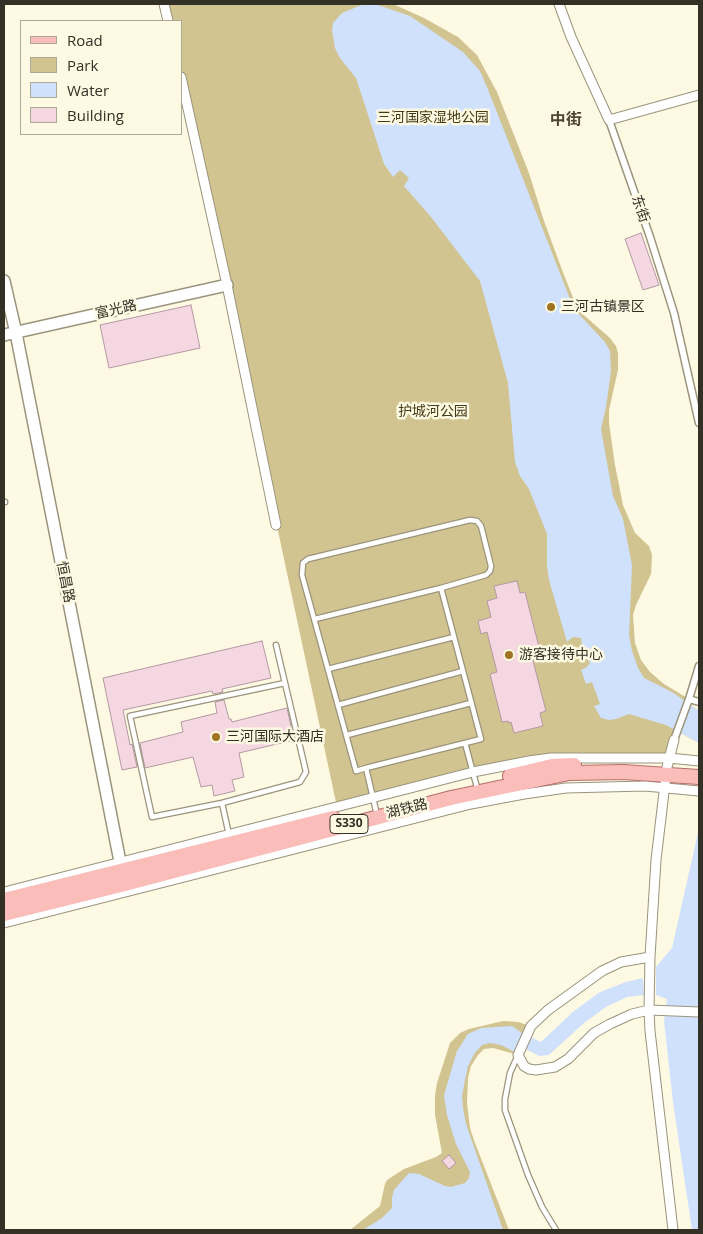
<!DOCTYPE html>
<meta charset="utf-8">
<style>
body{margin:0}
#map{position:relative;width:703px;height:1234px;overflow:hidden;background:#fef9e3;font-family:"Open Sans",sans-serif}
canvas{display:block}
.frame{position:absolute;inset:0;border:5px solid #333026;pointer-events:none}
.legend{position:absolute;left:20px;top:20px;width:162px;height:115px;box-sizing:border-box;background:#fef9e3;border:1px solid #ada997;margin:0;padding:6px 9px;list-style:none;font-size:15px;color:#333026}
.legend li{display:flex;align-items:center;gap:10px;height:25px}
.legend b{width:25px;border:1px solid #ada997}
</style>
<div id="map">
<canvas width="703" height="1234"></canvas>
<div class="frame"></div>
<ul class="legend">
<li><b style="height:6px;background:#fbbdba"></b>Road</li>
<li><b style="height:14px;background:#d2c491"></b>Park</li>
<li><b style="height:14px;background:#cfe1fd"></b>Water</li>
<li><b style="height:14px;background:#f5d7e2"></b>Building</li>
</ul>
</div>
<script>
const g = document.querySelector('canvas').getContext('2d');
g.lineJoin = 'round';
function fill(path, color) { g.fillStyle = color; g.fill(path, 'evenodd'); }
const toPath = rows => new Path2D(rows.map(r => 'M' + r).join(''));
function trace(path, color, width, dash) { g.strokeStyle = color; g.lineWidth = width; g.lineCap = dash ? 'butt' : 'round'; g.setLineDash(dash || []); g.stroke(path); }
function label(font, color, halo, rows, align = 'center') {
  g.font = font + ' "Open Sans","Noto Sans SC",sans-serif'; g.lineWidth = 5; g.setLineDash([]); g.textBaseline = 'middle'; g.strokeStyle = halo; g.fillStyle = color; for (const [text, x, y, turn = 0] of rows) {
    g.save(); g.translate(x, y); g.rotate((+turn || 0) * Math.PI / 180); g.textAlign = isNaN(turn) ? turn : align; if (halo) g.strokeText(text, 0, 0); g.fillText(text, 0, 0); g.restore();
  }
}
fill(toPath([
 [164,4,393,4,424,18,458,37,477,55,497,92,529,173,544,221,564,275,578,310,610,338,616,346,618,353,618,370,609,410,609,423,615,465,623,505,635,533,649,546,652,555,651,574,636,605,633,615,635,643,641,660,650,672,664,684,689,699,688,703,699,711,699,743,677,731,669,758,551,758,337,807,181,77,181,21,168,21],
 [503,1021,518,1022,531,1026,518,1055,493,1048,484,1049,478,1055,471,1066,468,1078,467,1103,470,1128,475,1143,509,1230,350,1230,380,1206,385,1184,387,1180,404,1169,436,1157,442,1153,435,1115,435,1095,437,1083,450,1043,460,1033,469,1029]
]), '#d2c491');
fill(toPath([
 [364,4,375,4,410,16,463,52,480,71,487,87,574,309,605,342,610,351,611,371,606,407,601,429,613,496,623,519,632,565,629,635,632,651,638,668,644,678,672,692,699,711,699,743,666,725,629,714,616,719,609,720,601,718,594,706,600,704,592,682,586,684,581,670,587,667,590,663,583,653,581,638,573,637,567,642,549,580,547,566,547,534,529,489,520,476,515,462,508,383,480,281,431,217,404,186,409,178,400,170,393,177,384,164,356,78,340,58,335,48,332,30,333,23,342,13],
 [699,828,699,1230,692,1230,673,1102,664,1021,667,999,656,995,656,967,672,948],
 [643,978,644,995,627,997,606,1007,584,1023,549,1055,539,1056,520,1046,515,1052,501,1045,490,1043,482,1045,474,1054,468,1066,465,1080,462,1096,463,1108,466,1124,503,1230,363,1230,382,1218,392,1208,392,1198,394,1190,409,1173,419,1174,445,1186,451,1187,465,1183,469,1178,470,1172,456,1144,447,1115,444,1095,457,1051,468,1034,481,1028,512,1026,522,1033,541,1042,574,1011,600,992,626,982]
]), '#cfe1fd');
const building = toPath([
 [641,233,659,285,643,290,625,239,641,233],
 [191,305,200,348,109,368,100,325,191,305],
 [517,581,520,593,525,592,539,647,530,649,546,711,540,713,543,726,514,733,511,722,508,723,508,721,502,722,490,674,497,672,487,632,481,634,478,621,491,617,487,601,497,598,494,586,517,581],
 [262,641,271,678,222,689,223,692,213,694,212,691,123,710,130,745,132,744,137,767,122,770,103,678,262,641],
 [224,700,229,719,231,719,232,722,287,708,294,740,239,753,244,777,232,780,235,791,214,796,212,785,201,787,193,757,145,768,140,743,183,732,181,722,217,713,215,702,224,700],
 [449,1155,456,1163,449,1169,442,1161,449,1155]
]);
fill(building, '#f5d7e2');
trace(building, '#b498a2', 1);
const service = toPath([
 [4,502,5,502],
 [315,619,441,588,481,739,366,768,377,815],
 [328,669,454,637],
 [338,705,463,671],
 [347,735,471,703],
 [465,743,478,791],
 [366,768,356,771,302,575,303,563,308,559,470,520,477,521,481,526,491,566,490,571,486,575,441,588],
 [222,803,152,817,130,716,285,683],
 [229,835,222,803,300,782,306,772,276,645],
 [518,1055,510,1073,505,1099,505,1110,528,1175,542,1207,556,1230]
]);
const pedestrian = toPath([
 [609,120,650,237,674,313,699,423],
 [689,699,699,702],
 [674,740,689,699,699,666]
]);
const minor = toPath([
 [164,4,168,21],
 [559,4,571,37,609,120,699,95],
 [181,77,227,285,276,525],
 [4,892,473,772,529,761,551,758,669,758,699,761],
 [4,923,471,804,524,794,566,788,645,786,699,791],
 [650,957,621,962,602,971,548,1010,531,1026,518,1055,524,1066,529,1069,536,1070,555,1067,568,1059,594,1033,610,1024,632,1014,649,1010,699,1012],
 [673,1230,650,1031,649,1010,650,957,656,860,667,767,674,740]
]);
const tertiary = toPath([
 [4,281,16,333,123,877],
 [4,335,227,285]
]);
const primary = toPath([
 [510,776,552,766,574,765],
 [4,900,333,818],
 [4,914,125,884,451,798,569,773,623,772,699,777]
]);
trace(service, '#9b947c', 7);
trace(pedestrian, '#9b947c', 9);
trace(minor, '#9b947c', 11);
trace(tertiary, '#9b947c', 14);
trace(primary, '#b46f68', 16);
trace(service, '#fff', 4.5);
trace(pedestrian, '#fff', 6);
trace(minor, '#fff', 9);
trace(tertiary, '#fff', 11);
trace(primary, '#fbbdba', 14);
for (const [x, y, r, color] of [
 [551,307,5,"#9e7322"],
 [509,655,5,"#9e7322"],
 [216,737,5,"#9e7322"]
]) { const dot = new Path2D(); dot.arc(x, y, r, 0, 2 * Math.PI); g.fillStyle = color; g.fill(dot); trace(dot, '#fef9e3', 2); }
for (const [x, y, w] of [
 [349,824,38]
]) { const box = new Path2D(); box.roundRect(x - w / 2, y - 9.5, w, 19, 4); g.fillStyle = '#fef9e3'; g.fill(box); trace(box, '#333026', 1); }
label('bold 12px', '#333026', null, [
 ["S330",349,824]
]);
label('14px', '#453b16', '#fef9e3', [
 ["三河国家湿地公园",433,118],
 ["护城河公园",433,412]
]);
label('14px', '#333026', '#fef9e3', [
 ["东街",640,209,71],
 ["富光路",116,310,-13],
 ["恒昌路",65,582,79],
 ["湖铁路",407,809,-14]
]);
label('14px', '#333026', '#fef9e3', [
 ["三河古镇景区",561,307],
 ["游客接待中心",519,655],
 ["三河国际大酒店",226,737]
], 'left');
label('bold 16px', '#4d4731', '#fef9e3', [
 ["中街",566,120]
]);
</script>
